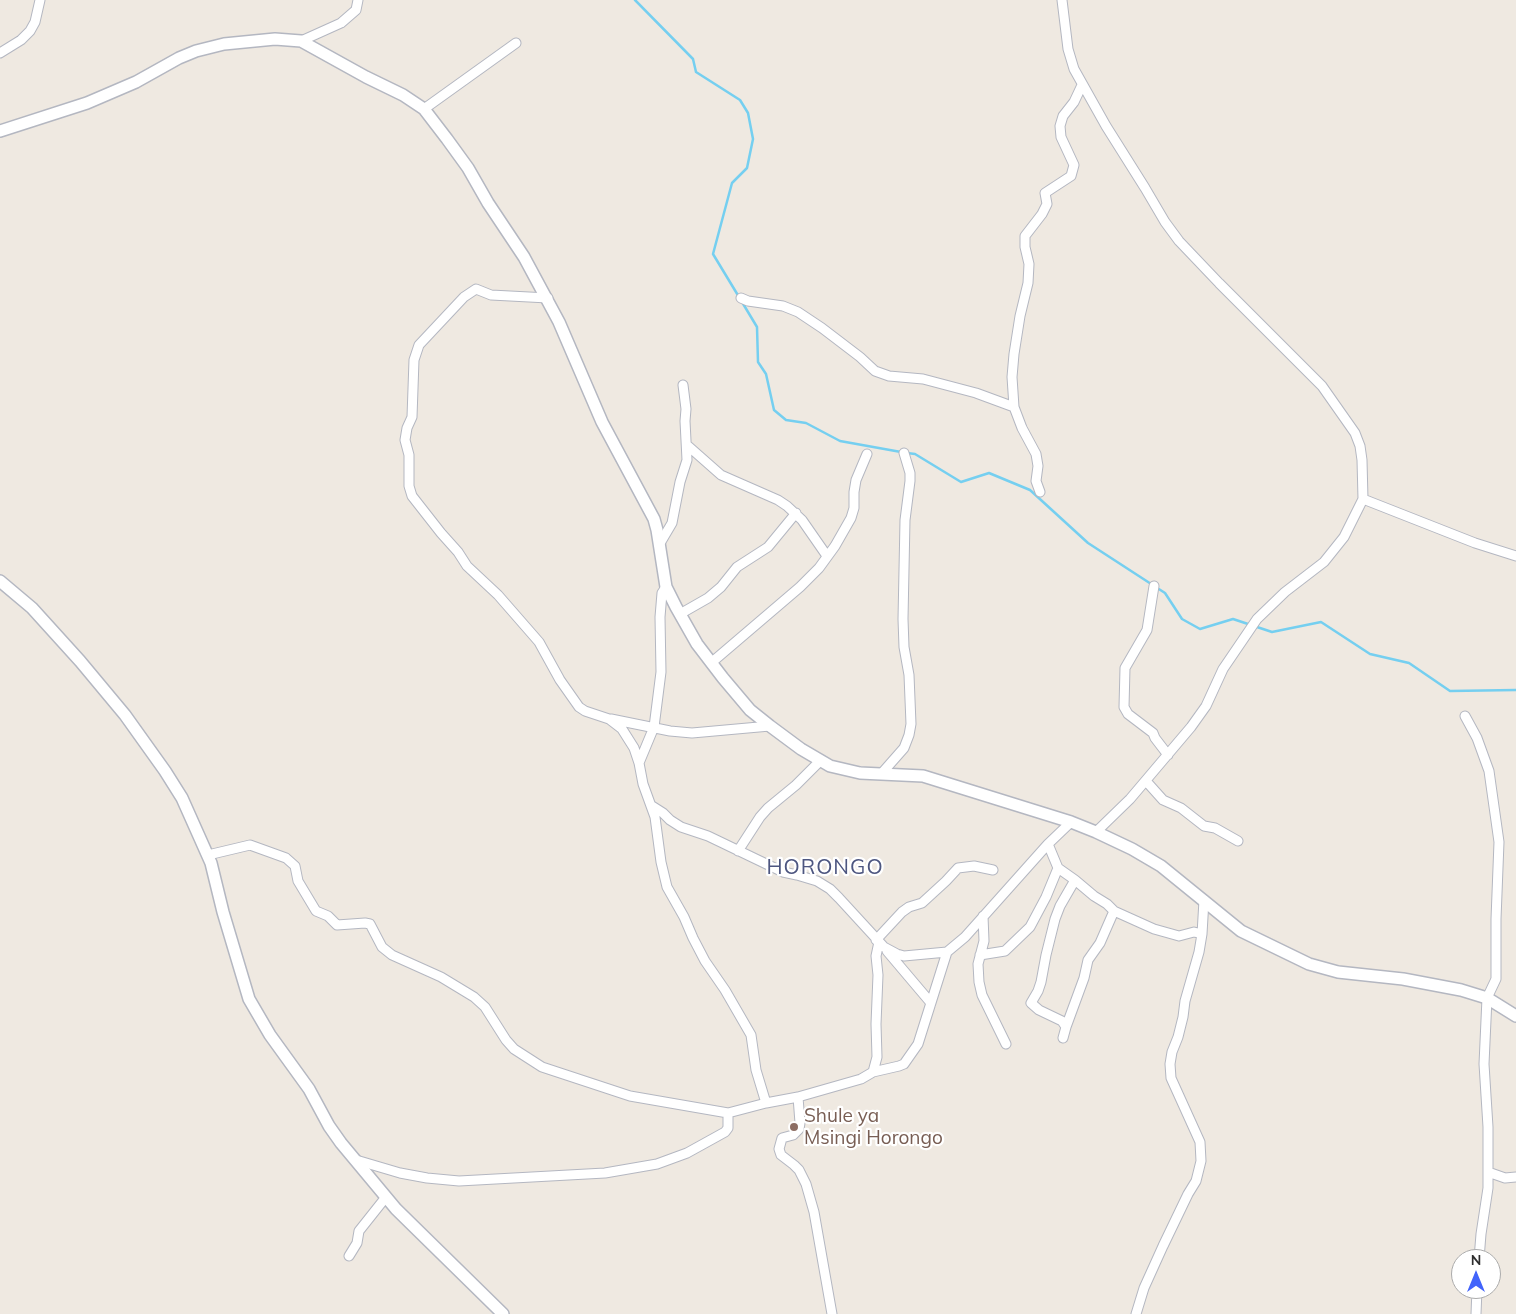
<!DOCTYPE html>
<style>
body{margin:0}
#map{position:relative;width:1516px;height:1314px;overflow:hidden;background:#efe9e1;font-family:Mulish,sans-serif}
canvas{display:block}
.north{position:absolute;left:1451px;top:1249px;width:50px;height:50px;box-sizing:border-box;background:#fff;border:1px solid #ababab;border-radius:50%;rotate:0deg;font-size:14px;font-weight:700;line-height:20px;text-align:center;color:#2e2e2e}
.north::after{content:'';display:block;margin:auto;width:18px;height:22px;background:#4264fb;clip-path:polygon(50% 0,100% 100%,50% 72%,0 100%)}
</style>
<div id="map">
<canvas width="1516" height="1314"></canvas>
<div class="north">N</div>
</div>
<script>
const g = document.querySelector('canvas').getContext('2d');
g.lineJoin = 'round';
const toPath = rows => new Path2D(rows.map(r => 'M' + r).join(''));
function trace(path, color, width, dash) { g.strokeStyle = color; g.lineWidth = width; g.lineCap = dash ? 'butt' : 'round'; g.setLineDash(dash || []); g.stroke(path); }
function label(font, color, halo, rows, align = 'center') {
  g.font = font + ' Mulish,sans-serif'; g.lineWidth = 4.5; g.setLineDash([]); g.textBaseline = 'middle'; g.strokeStyle = halo; g.fillStyle = color; for (const [text, x, y, turn = 0] of rows) {
    g.save(); g.translate(x, y); g.rotate((+turn || 0) * Math.PI / 180); g.textAlign = isNaN(turn) ? turn : align; if (halo) g.strokeText(text, 0, 0); g.fillText(text, 0, 0); g.restore();
  }
}
trace(toPath([
 [635,0,693,59,696,72,740,100,748,113,753,139,747,168,732,183,713,254,739,297],
 [742,302,757,327,758,362,766,374,774,410,786,420,806,423,840,441,901,452],
 [907,453,915,454,961,482,989,473,1030,490,1088,543,1165,593,1182,619,1200,629,1233,619,1272,632,1321,622,1370,654,1409,663,1450,691,1516,690]
]), '#75cff0', 2.5);
const minor = toPath([
 [1062,0,1068,49,1074,69,1106,126,1145,188,1165,222,1179,241,1219,283,1322,386,1355,433,1360,446,1362,460,1363,499,1344,537,1324,562,1285,592,1257,619,1223,669,1206,706,1191,727,1130,799,1096,832],
 [301,41,341,23,356,10,358,0],
 [0,53,21,40,30,31,35,22,40,0],
 [424,109,516,43],
 [548,298,491,295,476,289,464,297,419,345,414,360,412,417,407,428,405,440,409,455,409,486,412,496,441,533,458,552,467,566,498,595,539,642,560,680,579,707,585,711,609,719,622,729,634,748,639,763],
 [741,298,748,301,783,306,798,312,822,328,860,357,875,371,889,376,923,379,976,393,1014,407],
 [687,445,721,475,778,500,787,506,802,520,827,556],
 [1040,492,1036,481,1038,466,1036,454,1022,428,1014,407,1012,377,1014,354,1020,316,1028,283,1029,264,1025,247,1025,236,1042,214,1047,204,1045,193,1071,176,1074,165,1061,137,1060,126,1063,116,1074,102,1082,85],
 [1363,499,1475,543,1516,556],
 [659,545,672,523,680,482,687,460,685,421,686,409,683,385],
 [1154,586,1147,630,1125,668,1124,707,1128,714,1153,733,1155,738,1168,755],
 [666,587,662,593,660,617,661,672,654,727,639,763,643,784,655,817,661,862,667,887,684,917,693,938,705,961,725,990,751,1035,756,1070,766,1103],
 [680,614,708,598,721,587,737,567,768,547,796,513],
 [711,663,800,587,819,568,835,546,851,518,854,508,854,492,856,480,867,454],
 [1465,716,1477,738,1489,771,1499,842,1496,919,1496,979,1487,998,1484,1064,1488,1127,1488,1188,1481,1234,1479,1259],
 [611,719,670,731,692,733,770,726],
 [882,773,904,748,909,735,911,724,909,675,904,647,903,619,905,520,910,481,910,473,904,453],
 [1146,781,1163,800,1181,808,1204,826,1215,828,1238,841],
 [652,806,663,813,670,820,681,827,708,836,783,872,797,875,817,881,830,889,839,898,884,947,897,954,904,956,947,952],
 [1048,844,1058,868,1075,880,1094,896,1107,904,1114,911,1154,929,1179,936,1194,932,1202,934],
 [738,851,760,817,768,808,796,785,820,761],
 [208,855,250,845,286,858,295,866,298,881,316,911,328,916,337,925,365,923,370,924,382,947,392,955,441,977,474,997,485,1007,506,1040,514,1049,542,1067,630,1096,728,1113,766,1103,798,1097,861,1079,873,1072,899,1066,904,1064,918,1044,947,952,965,937,1048,844,1071,822],
 [983,916,984,941,978,964,979,982,982,995,1006,1044],
 [876,940,902,912,909,907,922,903,946,881,958,868,974,866,993,870],
 [887,951,931,1003],
 [980,955,1005,951,1030,927,1046,897,1058,868],
 [1066,1027,1084,978,1088,960,1100,943,1114,911],
 [1063,1038,1066,1027,1062,1021,1039,1010,1031,1003,1038,991,1041,982,1046,955,1055,919,1060,906,1075,880],
 [873,1072,877,1057,876,1024,878,975,876,956,879,942],
 [798,1097,800,1123,799,1129,793,1135,782,1138,779,1149,781,1155,794,1165,799,1170,806,1184,814,1212,832,1314],
 [356,1160,400,1173,427,1178,459,1181,605,1173,657,1164,687,1153,725,1132,728,1128,728,1113],
 [1488,1172,1505,1178,1516,1177],
 [349,1256,357,1243,359,1231,386,1197],
 [1136,1314,1144,1288,1163,1246,1188,1194,1196,1181,1201,1161,1200,1142,1171,1078,1170,1064,1172,1052,1178,1037,1183,1017,1185,1001,1199,952,1202,934,1204,900],
 [1476,1314,1477,1289]
]);
const tertiary = toPath([
 [0,131,87,103,136,82,179,58,196,51,224,44,275,39,301,41,366,77,403,95,424,109,447,139,468,168,488,203,524,257,559,322,602,422,654,519,657,530,666,587,676,607,697,644,723,678,750,710,770,726,801,749,830,766,860,773,923,776,1071,822,1096,832,1132,849,1161,866,1241,931,1309,964,1338,972,1403,979,1461,990,1487,998,1516,1016],
 [0,581,32,608,80,661,125,715,165,771,182,798,211,863,223,912,249,999,270,1035,309,1089,329,1126,341,1143,396,1209,503,1314]
]);
trace(minor, '#b4b7c1', 11);
trace(tertiary, '#b4b7c1', 14);
trace(minor, '#fff', 9);
trace(tertiary, '#fff', 11);
for (const [x, y, r, color] of [
 [794,1127,5,"#8d6e63"]
]) { const dot = new Path2D(); dot.arc(x, y, r, 0, 2 * Math.PI); g.fillStyle = color; g.fill(dot); trace(dot, '#fff', 2); }
label('19px', '#785e54', '#fff', [
 ["Shule ya",804,1116],
 ["Msingi Horongo",804,1138]
], 'left');
g.letterSpacing = '1px';
label('21px', '#4d5680', '#fff', [
 ["HORONGO",825,868]
]);
g.letterSpacing = '0px';
</script>
